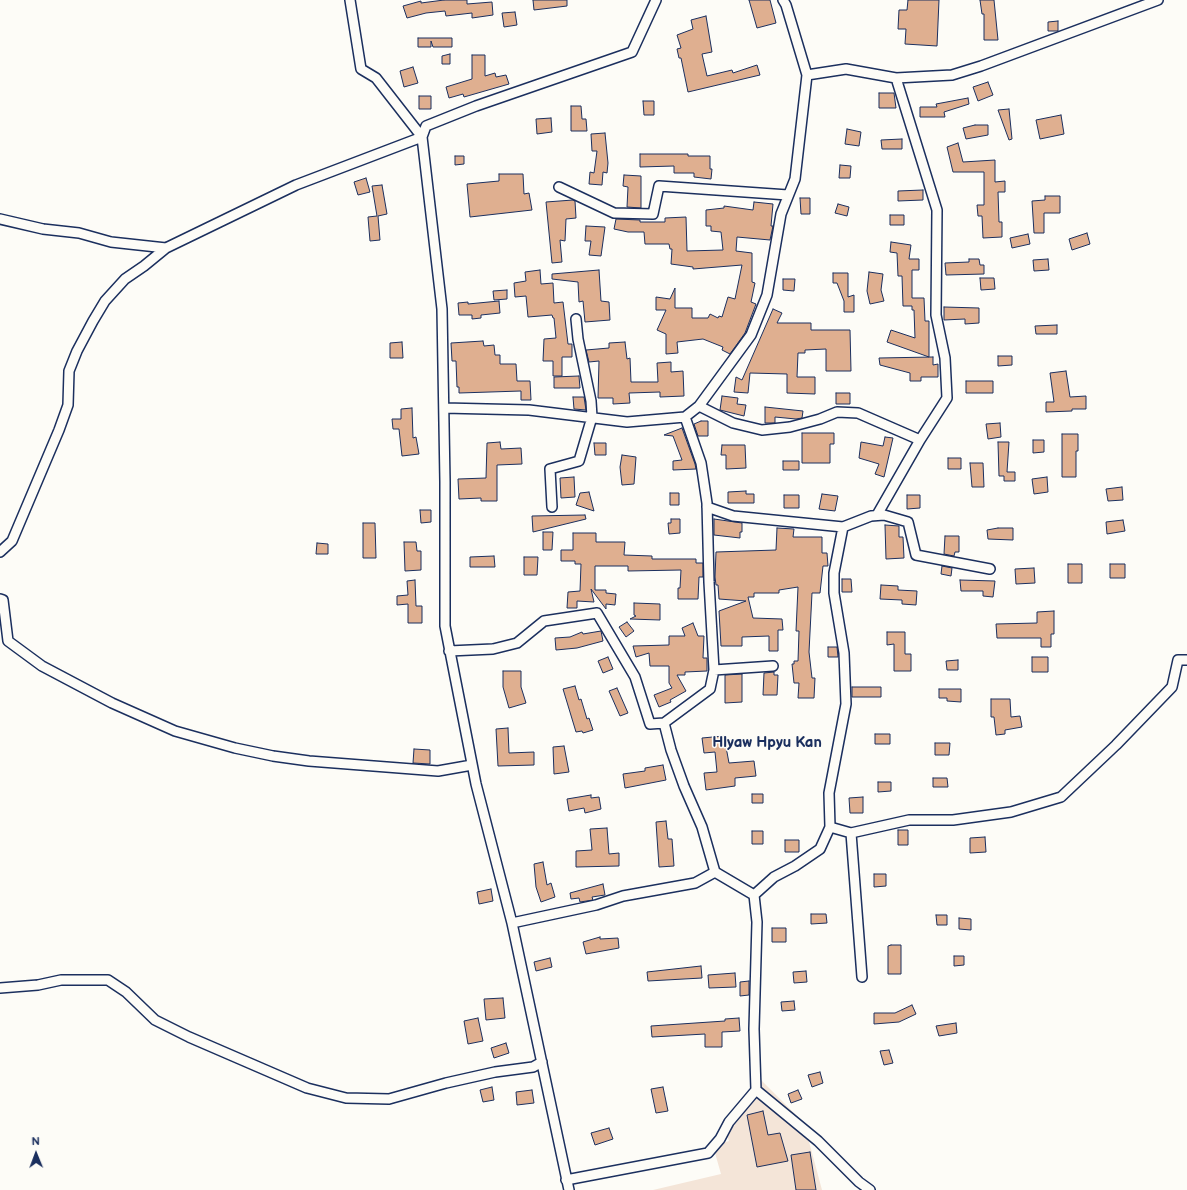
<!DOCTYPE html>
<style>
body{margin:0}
#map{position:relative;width:1187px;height:1190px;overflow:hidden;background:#fdfcf7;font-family:"Balsamiq Sans",sans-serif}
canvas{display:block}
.north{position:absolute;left:16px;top:1134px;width:40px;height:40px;-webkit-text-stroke:3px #fdfcf7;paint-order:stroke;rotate:359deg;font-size:11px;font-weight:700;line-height:16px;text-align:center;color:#1b2f5e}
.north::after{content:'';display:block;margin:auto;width:14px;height:18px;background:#1b2f5e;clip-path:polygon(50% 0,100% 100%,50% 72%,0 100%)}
</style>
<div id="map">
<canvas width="1187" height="1190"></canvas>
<div class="north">N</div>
</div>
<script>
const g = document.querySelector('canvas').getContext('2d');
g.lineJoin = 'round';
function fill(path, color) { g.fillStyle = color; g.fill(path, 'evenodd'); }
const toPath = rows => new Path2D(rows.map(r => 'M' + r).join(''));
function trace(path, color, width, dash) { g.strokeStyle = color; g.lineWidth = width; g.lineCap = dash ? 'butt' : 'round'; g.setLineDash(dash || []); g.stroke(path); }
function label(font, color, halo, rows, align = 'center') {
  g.font = font + ' "Balsamiq Sans",sans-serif'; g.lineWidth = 3; g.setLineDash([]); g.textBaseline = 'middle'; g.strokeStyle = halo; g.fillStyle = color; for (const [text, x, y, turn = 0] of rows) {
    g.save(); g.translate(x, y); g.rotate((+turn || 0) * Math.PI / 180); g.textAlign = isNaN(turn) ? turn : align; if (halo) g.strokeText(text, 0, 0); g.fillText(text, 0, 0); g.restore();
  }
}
fill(toPath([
 [759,1078,804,1123,822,1190,653,1190,721,1174,713,1146,729,1141,722,1122]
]), '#f4e5d8');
const building = toPath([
 [444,0,467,0,467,4,492,2,493,15,472,18,472,13,446,16,445,11,426,13,407,18,403,6,421,1,421,3,444,0],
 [533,0,567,0,567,6,534,10,533,0],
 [749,0,770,0,776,23,757,28,749,0],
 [908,0,939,0,937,46,905,44,906,29,898,29,899,10,907,10,908,0],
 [980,0,994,0,998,40,984,40,984,14,982,14,980,0],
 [515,12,517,25,504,27,502,13,515,12],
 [706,16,712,52,702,54,707,76,732,70,733,73,757,65,760,75,688,92,681,58,679,58,677,49,681,48,677,35,693,29,691,20,706,16],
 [1058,21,1058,31,1048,31,1048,22,1058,21],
 [418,38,452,38,452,47,433,47,431,41,431,47,418,47,418,38],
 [450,54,450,64,442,64,442,56,450,54],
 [472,55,485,55,485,76,495,73,496,77,506,75,509,84,464,97,463,94,449,98,446,87,472,79,472,55],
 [413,67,418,83,404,87,400,71,413,67],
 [988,82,993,95,978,101,973,87,988,82],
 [879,93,894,93,896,108,879,108,879,93],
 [419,96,431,96,431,109,419,109,419,96],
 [968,98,969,104,944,112,945,117,920,117,920,107,937,107,936,104,968,98],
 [643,101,654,101,654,115,644,115,643,101],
 [571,106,581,106,582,119,586,119,587,131,571,131,571,106],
 [1009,109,1012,139,1009,140,998,110,1009,109],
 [1061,115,1064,134,1040,139,1036,120,1061,115],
 [551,118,552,132,537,134,536,119,551,118],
 [975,125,988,125,988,135,966,139,963,128,975,125],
 [847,129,861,132,859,146,845,144,847,129],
 [605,133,608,163,607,173,603,172,602,185,589,184,590,172,594,173,597,151,592,151,591,134,605,133],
 [902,139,902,149,882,149,881,140,902,139],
 [958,143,963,162,995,160,995,182,1005,181,1005,192,998,192,999,222,1002,222,1002,237,983,238,982,216,978,216,977,205,984,205,984,172,953,172,947,147,958,143],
 [640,154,688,154,688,156,710,156,710,169,712,169,711,179,694,177,694,173,674,173,674,166,640,167,640,154],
 [455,156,464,156,464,164,455,165,455,156],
 [840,165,851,166,850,178,839,178,840,165],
 [499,174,523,174,524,194,529,193,532,210,470,217,467,184,499,181,499,174],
 [624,175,641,176,641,208,627,207,628,187,623,186,624,175],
 [366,178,370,192,358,195,354,182,366,178],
 [382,185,387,214,378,216,380,240,370,241,368,217,377,216,372,186,382,185],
 [923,190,923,200,898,201,898,191,923,190],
 [1045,196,1060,196,1060,213,1044,213,1044,233,1034,233,1032,201,1045,200,1045,196],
 [800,198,810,198,810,214,801,214,800,198],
 [573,200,575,201,576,218,566,219,565,241,560,240,562,262,552,263,546,202,573,200],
 [754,202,773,204,771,226,773,226,770,240,737,237,736,251,752,253,752,282,755,283,751,302,756,304,745,333,730,354,722,350,723,347,703,339,677,342,678,353,666,354,666,334,657,330,666,310,656,310,656,297,670,299,675,288,675,308,692,308,692,318,708,318,710,314,718,318,719,316,722,317,728,297,735,299,742,265,693,269,693,267,671,264,672,249,670,249,669,244,645,244,644,232,628,232,614,229,616,219,640,220,640,222,665,222,665,218,686,217,687,251,723,250,721,232,711,231,711,226,706,226,706,210,724,208,724,206,753,210,754,202],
 [838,204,849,207,847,216,835,213,838,204],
 [890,215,904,215,904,225,890,225,890,215],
 [586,226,605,227,601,256,589,255,591,241,585,241,586,226],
 [1087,233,1090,244,1072,250,1069,239,1087,233],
 [1028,234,1030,244,1012,248,1010,238,1028,234],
 [891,242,911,245,909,259,919,259,919,270,912,270,912,298,924,298,925,321,929,321,929,357,887,342,891,330,915,338,914,310,912,310,912,306,903,306,902,276,898,276,897,253,890,252,891,242],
 [969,259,979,259,980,265,984,265,984,274,946,275,945,263,969,262,969,259],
 [1048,259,1049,270,1034,271,1033,260,1048,259],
 [540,270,541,284,553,283,554,303,563,302,568,344,572,344,572,357,562,357,562,376,553,376,553,361,543,361,544,339,556,338,554,318,553,318,552,315,528,317,526,296,515,297,514,283,526,281,525,272,540,270],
 [599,270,601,301,609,302,610,320,585,322,583,301,579,302,578,282,552,279,552,274,599,270],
 [869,272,883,274,881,290,884,301,870,304,867,291,869,272],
 [833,273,848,273,848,297,854,295,854,312,844,312,844,301,837,283,833,283,833,273],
 [980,278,994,278,995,289,981,290,980,278],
 [783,279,795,279,794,291,783,290,783,279],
 [507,290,507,299,494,300,493,291,507,290],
 [499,301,500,313,481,315,481,318,472,319,472,315,459,315,458,303,468,302,468,304,499,301],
 [944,307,979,308,979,323,965,324,965,319,944,320,944,307],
 [773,309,782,313,777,323,811,323,811,330,850,330,851,371,826,371,826,349,805,350,805,353,798,353,797,377,815,377,815,394,787,393,787,374,750,373,748,393,734,392,736,377,742,380,773,309],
 [1057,325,1057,334,1036,334,1035,326,1057,325],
 [483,341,484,346,494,345,495,355,500,355,500,364,516,364,517,381,530,381,531,400,521,400,521,391,459,393,459,387,457,387,456,361,452,361,451,343,483,341],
 [402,342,403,358,390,358,390,343,402,342],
 [625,342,627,359,630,358,631,382,658,382,657,363,671,362,671,372,683,371,684,396,660,397,660,392,629,393,630,403,613,404,613,398,598,398,599,361,589,362,586,350,609,348,609,343,625,342],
 [998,356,1012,356,1012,365,998,366,998,356],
 [933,357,933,365,938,364,938,377,921,377,921,381,910,381,910,373,880,365,879,358,933,357],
 [1066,371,1070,397,1086,396,1086,409,1072,409,1072,411,1046,412,1046,402,1054,402,1050,373,1066,371],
 [579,376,580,388,554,388,554,377,579,376],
 [966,381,993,381,993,393,966,393,966,381],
 [836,393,850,393,850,404,836,404,836,393],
 [722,396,738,398,737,404,746,405,744,416,720,410,722,396],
 [573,397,584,397,586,410,574,409,573,397],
 [765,407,803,411,802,418,796,419,775,417,775,423,765,423,765,407],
 [412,408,413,438,416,437,419,454,402,456,399,429,393,429,392,419,401,419,401,409,412,408],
 [701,421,708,421,708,436,698,436,694,424,701,421],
 [1000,423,1001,437,988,439,986,424,1000,423],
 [682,428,695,464,696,469,673,470,673,461,682,460,673,436,664,435,682,428],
 [802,433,834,433,834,444,830,444,830,463,802,463,802,433],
 [1062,434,1078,434,1078,451,1076,451,1076,477,1062,477,1062,434],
 [885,437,893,438,884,477,875,474,879,464,859,458,861,442,883,446,885,437],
 [1033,440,1044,440,1044,452,1033,453,1033,440],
 [500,442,501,449,521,448,522,464,497,465,497,501,481,501,481,498,459,499,458,479,486,478,487,443,500,442],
 [998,442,1009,442,1007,472,1015,472,1015,481,1004,481,1004,476,999,476,998,442],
 [594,443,606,443,606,455,595,455,594,443],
 [722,445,745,445,746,468,726,469,726,455,721,455,722,445],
 [622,455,636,457,634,484,622,485,620,467,622,455],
 [948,458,961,458,961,469,948,469,948,458],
 [783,461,799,461,799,470,783,470,783,461],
 [970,463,983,463,984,487,972,487,970,463],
 [574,477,575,497,561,498,560,478,574,477],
 [1047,477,1048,492,1034,494,1032,479,1047,477],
 [1122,487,1123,500,1108,501,1106,489,1122,487],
 [746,491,746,494,754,494,754,503,728,503,728,492,746,491],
 [589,492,594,511,576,505,580,493,589,492],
 [670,493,679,493,679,505,670,505,670,493],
 [822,494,838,496,835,511,819,509,822,494],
 [784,495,799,495,799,508,784,508,784,495],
 [907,495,920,495,920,508,907,509,907,495],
 [420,510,431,510,431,522,421,523,420,510],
 [585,515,586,519,533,532,532,516,585,515],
 [671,519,680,519,680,533,669,534,668,523,671,523,671,519],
 [714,519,742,523,742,532,740,532,740,538,714,535,714,519],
 [1123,520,1125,531,1107,534,1106,522,1123,520],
 [363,523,375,523,376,558,363,558,363,523],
 [885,525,899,526,899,537,903,537,904,558,886,559,885,525],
 [777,528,794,529,793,537,822,537,822,553,827,553,828,566,823,566,820,593,812,593,809,652,812,678,815,678,814,698,798,698,799,683,794,683,792,664,794,664,794,661,798,661,799,631,796,631,798,587,779,590,779,593,754,593,754,597,748,597,753,618,782,619,783,630,778,630,778,651,769,651,769,636,742,637,742,646,721,646,719,611,746,601,719,599,718,585,716,585,715,577,716,552,776,550,777,528],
 [998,528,1013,528,1013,540,988,539,987,530,998,528],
 [543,532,553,532,552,550,543,550,543,532],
 [573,533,596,533,596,542,625,542,624,555,652,556,652,559,696,559,696,563,703,563,703,577,699,577,698,599,678,599,678,588,680,588,681,570,628,571,628,566,595,566,595,590,606,590,606,593,616,594,615,605,606,604,606,609,591,589,594,602,577,601,577,608,567,608,568,592,580,591,581,564,575,564,575,561,561,561,561,550,573,550,573,533],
 [945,536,959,536,959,552,955,552,954,556,944,554,945,536],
 [404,542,416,542,417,551,421,551,421,570,405,571,404,542],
 [317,543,328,544,328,554,316,554,317,543],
 [494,556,495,567,470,567,470,557,494,556],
 [524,557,538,557,537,575,524,575,524,557],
 [1068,564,1082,564,1082,583,1068,583,1068,564],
 [1110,564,1125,564,1125,578,1110,578,1110,564],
 [942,566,952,568,951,576,941,574,942,566],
 [1034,568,1035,583,1016,584,1015,569,1034,568],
 [842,579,851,579,852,592,842,592,842,579],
 [415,580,416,606,422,606,422,623,408,623,408,604,397,605,397,596,408,595,407,581,415,580],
 [960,580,995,581,993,597,983,596,983,591,961,591,960,580],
 [881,585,898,586,898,590,917,591,916,605,902,604,902,600,880,599,881,585],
 [634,603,660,604,660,620,630,619,636,616,634,615,634,603],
 [1054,611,1054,634,1051,634,1051,647,1041,647,1041,638,997,638,996,624,1037,623,1037,612,1054,611],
 [627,622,634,631,626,637,619,627,627,622],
 [693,623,698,636,704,636,703,658,707,658,707,671,685,672,685,675,677,675,686,691,670,700,671,702,659,707,654,695,672,688,669,683,669,666,650,666,649,653,636,657,633,646,669,645,669,636,685,636,682,628,693,623],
 [601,631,603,641,577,648,556,650,555,638,570,637,582,632,583,634,601,631],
 [887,632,905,632,905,654,911,654,911,671,894,671,894,644,887,645,887,632],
 [828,647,837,647,838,657,828,657,828,647],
 [608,657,613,669,603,673,598,661,608,657],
 [1032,657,1048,657,1048,672,1032,672,1032,657],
 [958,660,958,670,947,670,946,661,958,660],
 [503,671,521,671,521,687,526,703,509,708,503,687,503,671],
 [774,672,774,675,778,675,777,695,763,695,764,673,774,672],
 [742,674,742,702,725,703,725,675,742,674],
 [575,686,579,700,581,699,587,719,589,718,593,730,583,733,582,731,576,732,563,689,575,686],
 [852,687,881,687,881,697,852,697,852,687],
 [617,688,628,713,620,716,609,691,617,688],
 [939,689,961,689,961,702,947,701,947,698,939,698,939,689],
 [991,699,1010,699,1011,717,1020,716,1022,727,1005,730,1005,734,996,735,994,717,991,717,991,699],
 [508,728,509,753,534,752,534,765,498,766,496,729,508,728],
 [875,734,890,734,890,744,875,744,875,734],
 [724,736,729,763,754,761,756,776,735,778,735,786,706,790,704,773,717,772,715,752,704,753,702,738,724,736],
 [935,743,950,743,949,755,935,755,935,743],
 [564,746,569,772,554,774,553,747,564,746],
 [414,749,430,750,430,764,413,763,414,749],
 [663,765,666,780,625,788,623,774,645,771,645,768,663,765],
 [933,778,947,778,948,787,933,787,933,778],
 [878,782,891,782,891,791,878,792,878,782],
 [752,794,763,794,763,803,752,803,752,794],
 [591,795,591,798,599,797,601,809,585,813,584,808,569,811,567,799,591,795],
 [863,797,863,813,850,813,849,798,863,797],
 [666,821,668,839,672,839,674,866,659,867,656,822,666,821],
 [607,828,609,854,619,853,619,866,576,867,576,851,592,850,590,829,607,828],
 [898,830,908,830,908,845,898,845,898,830],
 [752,831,763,831,763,844,752,844,752,831],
 [985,837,986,852,970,853,970,838,985,837],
 [785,840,799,840,799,852,785,852,785,840],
 [543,862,547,885,551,883,555,897,541,902,536,887,534,864,543,862],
 [874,874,886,874,886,886,874,887,874,874],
 [603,884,605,895,592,897,593,900,580,902,579,898,571,899,570,893,603,884],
 [491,889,493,901,479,904,477,892,491,889],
 [811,914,826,914,827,923,811,924,811,914],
 [936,915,947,915,947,925,937,925,936,915],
 [959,918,971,919,971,930,959,929,959,918],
 [772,928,786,928,786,942,772,942,772,928],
 [600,937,600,939,618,938,619,948,586,954,583,942,600,937],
 [891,945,901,945,901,974,888,974,888,946,891,945],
 [954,956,964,956,964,965,954,966,954,956],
 [550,958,552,967,536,971,534,962,550,958],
 [701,966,702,978,648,981,647,972,701,966],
 [806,971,807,982,794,983,793,972,806,971],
 [735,973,736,987,709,988,708,975,735,973],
 [749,981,749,995,740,996,740,982,749,981],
 [503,998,505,1018,486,1020,484,999,503,998],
 [794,1001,795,1010,782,1011,781,1002,794,1001],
 [912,1005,916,1014,899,1022,874,1024,874,1013,895,1013,912,1005],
 [478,1018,483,1041,468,1044,464,1021,478,1018],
 [739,1018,740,1031,722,1032,722,1047,705,1047,705,1034,652,1037,651,1026,725,1021,725,1019,739,1018],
 [956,1023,957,1033,939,1036,936,1026,956,1023],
 [506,1043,509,1053,494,1058,491,1048,506,1043],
 [889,1050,893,1063,884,1065,880,1051,889,1050],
 [820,1072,823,1083,812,1087,808,1075,820,1072],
 [492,1087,494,1100,483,1102,480,1090,492,1087],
 [663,1087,668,1111,656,1113,651,1089,663,1087],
 [532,1090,534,1103,517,1105,516,1092,532,1090],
 [798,1090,802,1099,791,1103,788,1094,798,1090],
 [763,1111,768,1135,780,1133,788,1161,757,1167,747,1115,763,1111],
 [609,1128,613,1139,595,1145,591,1133,609,1128],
 [810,1152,816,1190,796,1190,791,1155,810,1152]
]);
fill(building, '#dfaf90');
trace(building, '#1b2f5e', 1);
const minor = toPath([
 [350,0,361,69,376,78,422,137,442,309,445,482,445,626,476,784,512,923,569,1190],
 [783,0,786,5,807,75,846,69,896,78,952,75,981,66,1158,0],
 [559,187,614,213,653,214,659,186,788,195],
 [0,219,43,229,79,233,111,242,166,248,296,185,422,137,426,126,476,106,632,52,656,0],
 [699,406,733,423,762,430,790,427,820,419,837,412,858,413,920,440],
 [444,408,529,410,627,422,685,417,699,406,751,335,767,295,781,214,795,179,807,75],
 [685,417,701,463,707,503,709,582,714,670,773,666],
 [552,507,550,469,579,461,592,417,591,401,578,339,576,319],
 [707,507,733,516,843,527,871,516,884,515,908,522,916,555,990,569],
 [877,515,920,440,947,398,945,358,936,315,937,210,896,78],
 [0,552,12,541,59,430,68,405,69,371,77,351,93,321,105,301,125,279,144,266,166,248],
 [0,599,3,600,8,641,42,666,112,703,175,731,235,748,273,756,309,761,438,771,472,765],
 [449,651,493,649,517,643,544,621,597,613,635,677,650,724,664,723],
 [830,827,851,833,862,977],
 [851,833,909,820,953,820,1011,812,1061,797,1116,745,1172,687,1178,660,1187,660],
 [754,895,774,877,795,866,820,849,830,827,829,793,846,704,844,653,834,593,834,573,843,527],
 [512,923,596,905,623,896,695,883,715,872],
 [0,988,38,985,61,980,108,980,126,992,155,1020,189,1037,307,1088,346,1098,389,1099,446,1083,495,1072,533,1067,542,1062],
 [756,1090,818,1141,859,1182,870,1190],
 [566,1180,708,1153,720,1139,729,1122,756,1090,754,1029,757,922,754,895,715,872,702,827,684,786,671,750,664,723,710,689,714,670]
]);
trace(minor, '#1b2f5e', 12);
trace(minor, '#fdfcf7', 9);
label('bold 15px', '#1b2f5e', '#fdfcf7', [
 ["Hlyaw Hpyu Kan",767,743]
]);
</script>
